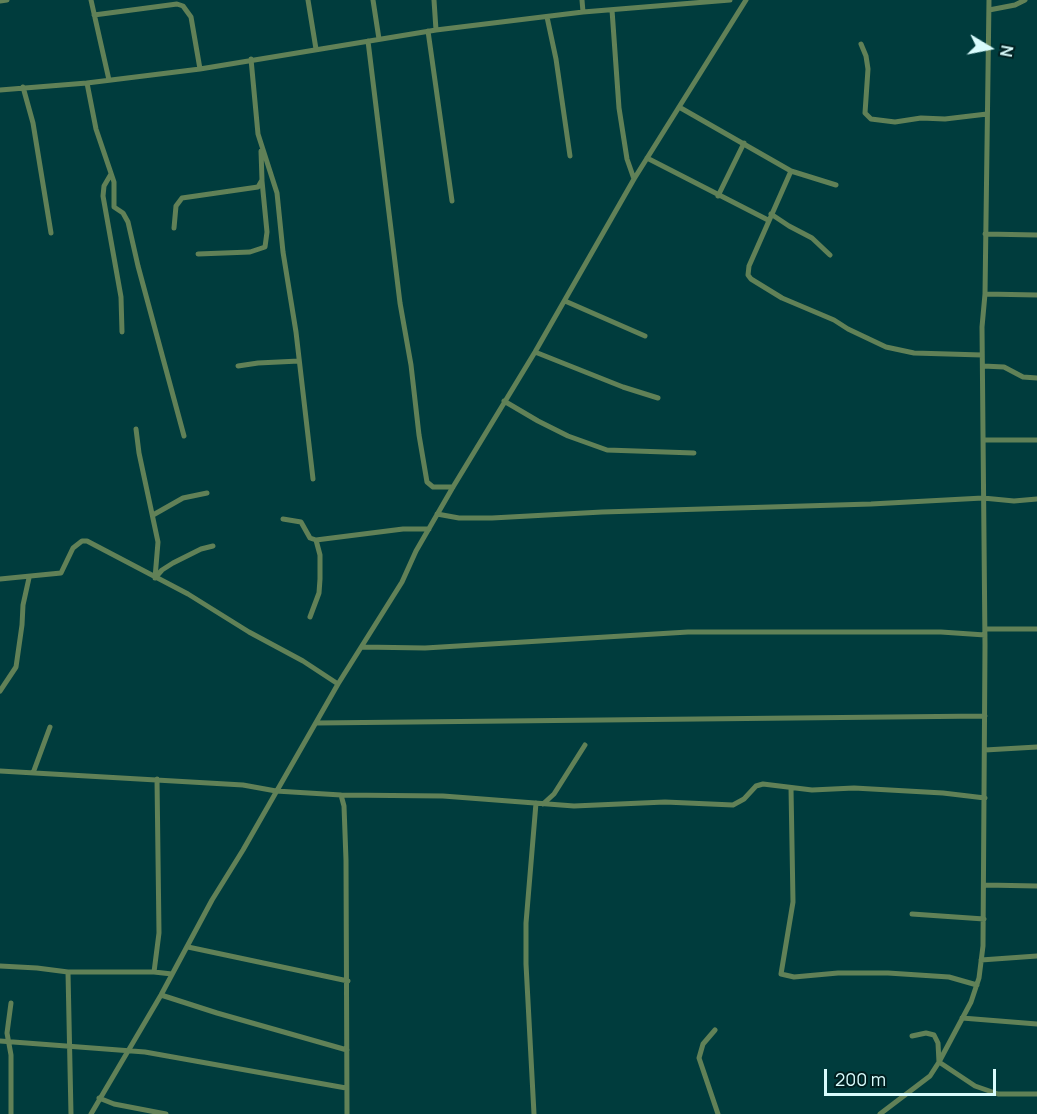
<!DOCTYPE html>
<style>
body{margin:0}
#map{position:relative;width:1037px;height:1114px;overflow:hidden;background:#003c3d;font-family:Manrope,sans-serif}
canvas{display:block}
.north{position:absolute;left:959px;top:18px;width:60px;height:60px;-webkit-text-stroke:4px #012021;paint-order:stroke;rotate:100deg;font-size:16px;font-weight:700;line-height:24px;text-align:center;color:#d9fcfd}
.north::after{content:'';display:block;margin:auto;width:21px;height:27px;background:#d9fcfd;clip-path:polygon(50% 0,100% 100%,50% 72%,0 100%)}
.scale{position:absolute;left:824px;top:1069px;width:172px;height:27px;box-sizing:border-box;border:3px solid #d9fcfd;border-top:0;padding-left:8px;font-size:18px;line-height:21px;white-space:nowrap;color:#d9fcfd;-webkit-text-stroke:4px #012021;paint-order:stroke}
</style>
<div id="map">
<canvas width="1037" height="1114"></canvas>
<div class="north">N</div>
<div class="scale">200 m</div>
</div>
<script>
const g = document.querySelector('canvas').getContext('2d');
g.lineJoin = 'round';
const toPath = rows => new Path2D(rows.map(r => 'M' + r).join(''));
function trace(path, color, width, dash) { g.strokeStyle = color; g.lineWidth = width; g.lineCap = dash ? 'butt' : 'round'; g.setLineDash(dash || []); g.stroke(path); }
trace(toPath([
 [91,0,109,80],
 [308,0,316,49],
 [373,0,379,39],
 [434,0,436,30],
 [582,0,583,12],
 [0,1,7,0],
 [612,10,619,108,627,159,634,179],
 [989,10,1015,5,1025,0],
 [94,15,177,4,183,6,191,17,200,69],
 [547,17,556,59,570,156],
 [428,31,452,201],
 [368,41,400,303,411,365,419,435,427,482,433,487,453,487],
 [861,44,866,56,868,69,865,113,871,119,895,122,921,118,945,119,987,114],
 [251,59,258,134,277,193,283,252,296,332,313,479],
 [87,83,96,129,114,182,114,207,123,213,128,222,138,266,184,436],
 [23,87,33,123,51,233],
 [0,90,87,83,200,69,436,30,583,12,730,0],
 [679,107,791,171,836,185],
 [647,158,768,220],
 [791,171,749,266,748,275,751,279,782,298,834,320,848,329,886,347,914,353,982,355],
 [111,174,104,186,103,196,121,297,122,332],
 [718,196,744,143],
 [771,214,789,226,812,238,830,255],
 [174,228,176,206,182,198,258,187,262,180,261,151],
 [985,234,1037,235],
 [198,254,250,252,265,247,267,232,262,181],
 [985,294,1037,295],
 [565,301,645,336],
 [535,352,623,387,658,398],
 [238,366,258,363,299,361],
 [983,366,1004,367,1023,377,1037,378],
 [504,401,538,421,568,436,607,450,694,453],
 [136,429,139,453,158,542,155,578,162,570,173,563,201,549,213,546],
 [984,440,1037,440],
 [437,514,459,518,492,518,602,512,871,504,983,498,1014,501,1037,499],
 [153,515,183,498,207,493],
 [283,519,301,522,310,538,316,540,403,529,429,529],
 [0,579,61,573,73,548,82,541,87,541,188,594,249,632,303,661,338,684],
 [310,617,319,593,320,579,320,555,316,540],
 [985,629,1037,629],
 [362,647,425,648,688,632,941,632,985,635],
 [0,691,16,667,22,625,23,605,29,578],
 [316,723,985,716],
 [985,750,1037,747],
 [0,771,243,785,276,791,341,795,344,806,346,860,347,1114],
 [33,773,50,727],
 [791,788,793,902,781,974,794,977,838,973,888,973,949,977,977,985],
 [341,795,443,796,574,806,665,802,733,805,744,799,756,786,763,784,812,790,854,788,943,793,985,798],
 [543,804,554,794,585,745],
 [985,885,1037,886],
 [912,914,984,919],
 [188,947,348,981],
 [981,960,1037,956],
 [0,966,37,968,68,972,154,972,172,974],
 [68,972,71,1114],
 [154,972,159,933,157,779],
 [161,995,217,1013,347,1050],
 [11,1003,7,1033,11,1055,11,1114],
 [962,1018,1037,1024],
 [715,1030,703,1044,699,1058,718,1114],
 [912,1036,926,1033,934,1035,938,1043,939,1062,975,1086,998,1094,1037,1094],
 [0,1041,145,1052,346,1088],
 [99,1098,114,1104,166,1114],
 [91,1114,161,995,212,900,243,850,338,684,402,582,416,551,453,487,535,352,634,179,746,0],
 [534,1114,526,964,526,923,536,803],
 [880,1114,930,1076,939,1062,971,1002,979,978,983,946,985,645,982,327,985,294,989,0]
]), '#618157', 5);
</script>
